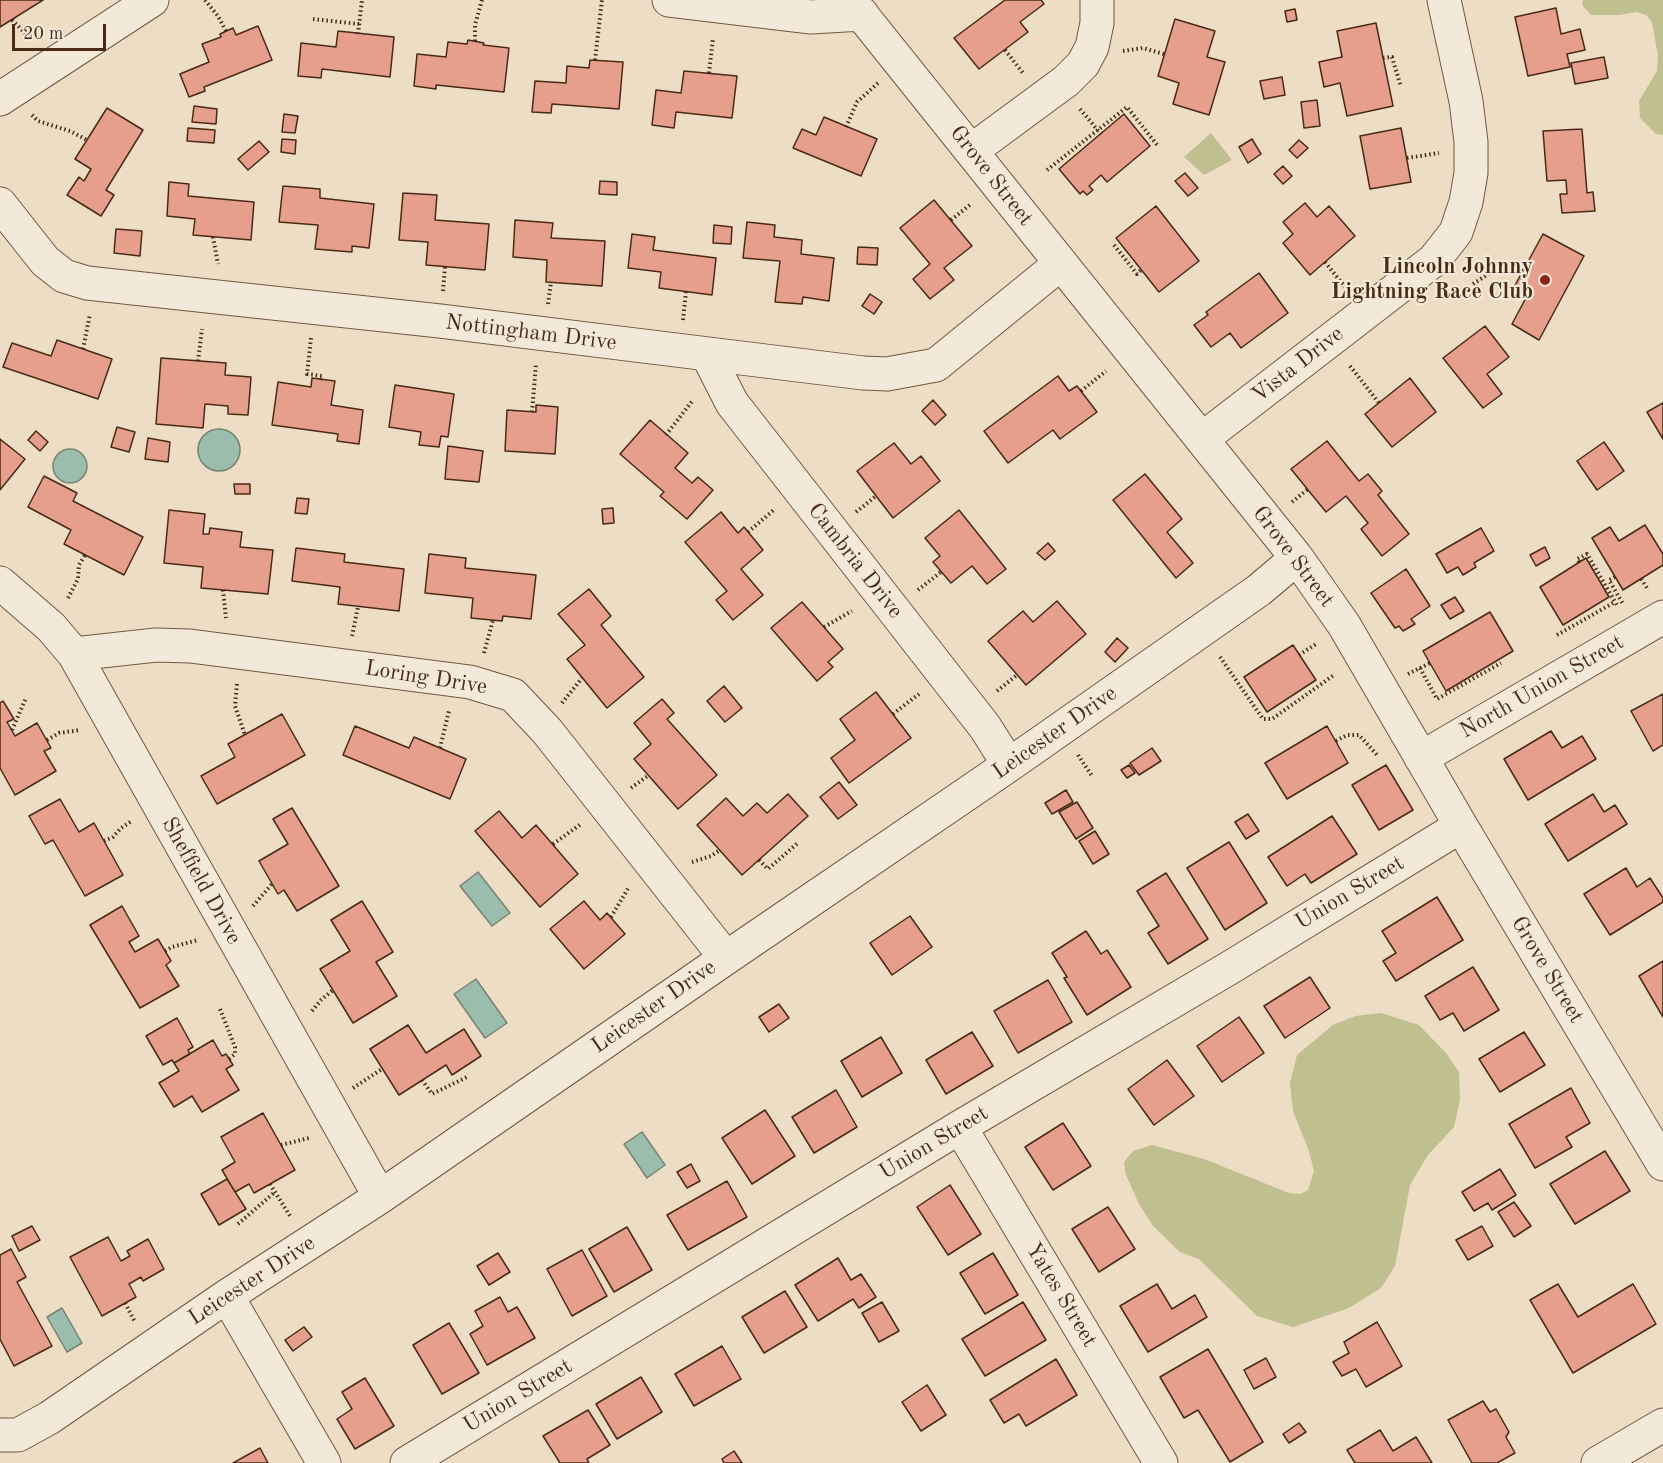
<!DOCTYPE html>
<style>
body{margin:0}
#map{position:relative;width:1663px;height:1463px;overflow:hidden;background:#edddc5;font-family:"Old Standard TT",serif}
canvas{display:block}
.scale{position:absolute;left:12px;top:24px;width:94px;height:27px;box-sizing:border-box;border:3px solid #482a15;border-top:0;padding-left:8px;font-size:18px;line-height:21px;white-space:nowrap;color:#482a15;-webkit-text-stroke:4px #f3e9d9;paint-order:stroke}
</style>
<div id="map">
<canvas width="1663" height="1463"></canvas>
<div class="scale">20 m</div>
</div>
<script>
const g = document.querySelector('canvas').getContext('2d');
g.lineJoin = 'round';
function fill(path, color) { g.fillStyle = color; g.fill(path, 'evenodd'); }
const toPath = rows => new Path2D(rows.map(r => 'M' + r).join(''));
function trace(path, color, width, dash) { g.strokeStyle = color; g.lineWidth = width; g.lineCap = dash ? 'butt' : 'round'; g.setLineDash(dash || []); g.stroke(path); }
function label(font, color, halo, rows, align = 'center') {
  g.font = font + ' "Old Standard TT",serif'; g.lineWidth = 4.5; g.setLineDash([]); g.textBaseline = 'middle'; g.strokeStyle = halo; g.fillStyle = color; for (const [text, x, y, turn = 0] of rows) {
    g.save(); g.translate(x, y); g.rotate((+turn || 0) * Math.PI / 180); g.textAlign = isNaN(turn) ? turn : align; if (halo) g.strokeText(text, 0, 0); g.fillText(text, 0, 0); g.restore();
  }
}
fill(toPath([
 [1583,0,1663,0,1663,135,1656,134,1640,118,1639,101,1657,71,1658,56,1652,22,1646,15,1636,12,1619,15,1591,15,1582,5],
 [1211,133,1232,160,1204,175,1184,157],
 [1381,1013,1419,1025,1446,1053,1459,1072,1460,1100,1454,1127,1428,1155,1410,1185,1395,1266,1381,1288,1349,1308,1293,1327,1257,1316,1199,1259,1180,1252,1153,1226,1139,1204,1126,1175,1124,1162,1133,1151,1152,1145,1204,1159,1289,1193,1300,1194,1308,1190,1314,1171,1309,1151,1293,1111,1290,1083,1297,1055,1333,1025,1355,1016]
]), '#bfbf90');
const water = toPath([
 '198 450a21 21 0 1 1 42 0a21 21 0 1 1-42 0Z',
 '53 466a17 17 0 1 1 34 0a17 17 0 1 1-34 0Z',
 [478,872,510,913,492,926,460,886,478,872],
 [476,979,507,1023,485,1038,454,994,476,979],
 [642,1132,665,1165,647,1178,624,1144,642,1132],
 [62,1308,82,1343,67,1352,47,1317,62,1308]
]);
fill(water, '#9abdae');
trace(water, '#798271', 1.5);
const building = toPath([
 [0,0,43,0,0,27,0,0],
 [1005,0,1041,0,1044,4,1020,22,1028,32,979,69,954,38,1005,0],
 [1556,8,1561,34,1580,29,1585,50,1567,54,1570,67,1528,76,1515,17,1556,8],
 [1295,9,1297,20,1287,22,1285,11,1295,9],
 [1175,19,1215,31,1207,57,1225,62,1209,115,1173,104,1179,83,1158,76,1175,19],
 [1376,23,1393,106,1347,116,1340,83,1324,87,1319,62,1342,57,1337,31,1376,23],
 [258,26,272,60,204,87,205,91,189,97,180,74,209,62,202,44,221,37,220,34,233,28,236,35,258,26],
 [338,31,394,37,390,77,322,69,321,78,298,76,301,43,336,47,338,31],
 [468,40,484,43,483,45,509,48,504,92,436,85,436,89,414,86,417,54,446,57,448,42,467,44,468,40],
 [1604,57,1608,78,1575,84,1571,63,1604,57],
 [590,60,623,62,619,109,552,104,551,113,532,112,535,81,566,83,567,66,589,68,590,60],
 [684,71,737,76,732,118,676,112,674,128,652,125,656,90,681,93,684,71],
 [1282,77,1285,95,1264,99,1260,81,1282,77],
 [1317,100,1320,126,1304,128,1301,102,1317,100],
 [194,106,217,109,216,124,192,122,194,106],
 [107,108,143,130,106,190,114,195,101,216,67,195,79,177,84,181,91,169,75,159,107,108],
 [284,114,298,116,295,133,282,132,284,114],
 [1124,114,1150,146,1107,182,1101,175,1089,186,1093,190,1087,195,1083,191,1080,194,1059,169,1124,114],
 [824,117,877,139,861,176,793,148,802,129,816,135,824,117],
 [188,128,215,130,214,143,187,141,188,128],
 [1401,128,1411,182,1370,189,1360,136,1401,128],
 [1582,129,1587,193,1593,192,1595,211,1562,213,1560,194,1567,194,1566,180,1547,181,1543,131,1582,129],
 [282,139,296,140,295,154,281,152,282,139],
 [1252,139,1261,154,1248,163,1239,147,1252,139],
 [1299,140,1308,148,1297,158,1289,150,1299,140],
 [259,141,269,152,248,170,238,159,259,141],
 [1283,166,1292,176,1283,184,1274,174,1283,166],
 [1185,173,1198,188,1188,196,1175,181,1185,173],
 [600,181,617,182,617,195,599,194,600,181],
 [169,182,189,184,188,196,254,202,251,240,193,235,195,219,167,216,169,182],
 [283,186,320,189,320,198,374,204,369,248,352,246,352,252,315,249,318,225,279,222,283,186],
 [403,193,437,195,435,220,489,224,485,270,426,265,428,242,399,240,403,193],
 [934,200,972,246,944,268,954,280,930,299,913,279,930,264,900,228,934,200],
 [1305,203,1317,217,1329,206,1355,236,1310,275,1283,243,1293,234,1283,222,1305,203],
 [1156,206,1199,261,1159,292,1116,238,1156,206],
 [515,220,553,223,551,238,605,241,602,286,546,282,547,260,513,257,515,220],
 [747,222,775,225,774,237,802,240,801,254,834,258,829,301,803,297,802,304,775,302,780,261,743,258,747,222],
 [714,225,732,227,731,244,713,243,714,225],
 [116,229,142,231,140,256,114,253,116,229],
 [632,234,655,237,653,250,716,258,712,295,659,288,661,272,628,268,632,234],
 [1543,234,1584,256,1539,340,1512,324,1527,296,1513,289,1543,234],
 [858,247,878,248,877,265,857,264,858,247],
 [1259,273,1288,313,1241,348,1230,333,1211,347,1194,325,1208,315,1206,312,1259,273],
 [870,294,882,302,874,314,862,306,870,294],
 [1485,326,1509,357,1487,374,1502,394,1483,408,1443,358,1485,326],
 [57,340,112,359,98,399,3,367,12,343,51,356,57,340],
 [161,358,226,363,225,375,251,377,248,415,228,414,228,406,205,404,203,428,156,424,161,358],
 [1058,376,1069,391,1077,386,1097,412,1060,439,1053,430,1008,463,984,431,1058,376],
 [312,378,335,381,331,405,363,410,359,444,337,441,338,434,272,425,278,382,311,387,312,378],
 [1410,378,1436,412,1392,447,1365,414,1410,378],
 [395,385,454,394,448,437,441,436,439,447,419,445,421,432,389,427,395,385],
 [933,400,946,415,935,425,922,411,933,400],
 [1663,403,1663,439,1647,412,1663,403],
 [536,405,558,407,555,454,505,451,507,410,536,412,536,405],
 [650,420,688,453,675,468,692,483,698,477,713,490,687,519,660,496,664,492,620,454,650,420],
 [117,427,135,432,129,452,111,447,117,427],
 [36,431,48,442,40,451,28,440,36,431],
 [148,438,170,442,168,462,145,459,148,438],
 [0,439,25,459,0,490,0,439],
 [1327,441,1359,481,1368,474,1382,491,1378,495,1409,534,1382,556,1361,529,1368,523,1346,496,1326,512,1291,469,1327,441],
 [1604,442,1624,471,1597,490,1577,461,1604,442],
 [894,443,911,464,921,456,940,481,893,518,857,471,894,443],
 [448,446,483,451,479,482,445,479,448,446],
 [1145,474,1182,519,1167,532,1193,563,1176,578,1113,500,1145,474],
 [44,476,77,493,73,501,143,537,124,575,64,544,71,530,28,507,44,476],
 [234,484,250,484,250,494,235,494,234,484],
 [297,498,309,499,307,514,295,513,297,498],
 [613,508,614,523,603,524,602,509,613,508],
 [169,510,205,514,203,534,209,534,210,528,242,532,240,547,273,550,268,594,201,588,203,567,164,563,169,510],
 [959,510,1006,569,987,584,972,566,951,583,933,562,940,556,925,538,959,510],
 [721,512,738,533,744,527,763,550,741,569,763,595,733,620,716,600,727,591,685,542,721,512],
 [1645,525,1663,554,1663,565,1623,590,1592,538,1610,527,1619,541,1645,525],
 [1481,528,1494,551,1474,563,1476,567,1463,575,1458,567,1447,573,1436,554,1481,528],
 [1048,543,1055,551,1045,560,1037,553,1048,543],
 [1545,547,1550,558,1536,566,1530,555,1545,547],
 [296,548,345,554,344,562,404,569,399,611,338,604,340,587,292,581,296,548],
 [429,554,466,558,465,568,536,575,531,619,503,616,502,621,471,618,473,598,425,593,429,554],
 [1586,558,1609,597,1563,625,1540,587,1586,558],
 [1406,569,1430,606,1411,619,1415,624,1403,631,1399,626,1395,628,1371,593,1406,569],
 [589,589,611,616,601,625,644,677,607,708,567,659,585,645,558,614,589,589],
 [1455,597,1464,611,1450,619,1441,605,1455,597],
 [1057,601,1086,634,1026,685,988,641,1023,611,1033,622,1057,601],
 [802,602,843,649,828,662,833,667,817,681,771,628,802,602],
 [1490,612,1513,651,1446,691,1423,651,1490,612],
 [1117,638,1128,648,1115,662,1105,652,1117,638],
 [1293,645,1316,680,1267,712,1244,677,1293,645],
 [724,686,742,708,725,722,707,701,724,686],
 [876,692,911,738,849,783,831,758,855,740,840,719,876,692],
 [1663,694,1663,745,1653,751,1631,711,1663,694],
 [662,699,674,713,667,719,717,775,678,809,634,759,651,744,634,723,662,699],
 [3,701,14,719,7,722,15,736,37,723,51,748,44,751,56,771,15,795,0,768,0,703,3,701],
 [282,714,305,755,217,804,201,776,235,757,228,744,282,714],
 [355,726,409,748,414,737,466,759,450,799,343,755,355,726],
 [1327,726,1348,763,1287,799,1265,763,1327,726],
 [1551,731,1562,748,1582,736,1596,759,1528,800,1504,759,1551,731],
 [1152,748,1161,761,1139,775,1130,763,1152,748],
 [1129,765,1135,773,1127,778,1121,770,1129,765],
 [1386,765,1413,810,1379,830,1352,785,1386,765],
 [839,782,857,805,838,819,820,797,839,782],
 [1066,790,1073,802,1052,814,1045,803,1066,790],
 [788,794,808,816,742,875,697,825,726,798,743,816,757,803,767,813,788,794],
 [1593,794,1604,812,1615,805,1627,824,1568,861,1545,824,1593,794],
 [60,799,79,832,94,823,123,875,85,896,53,840,45,844,29,816,60,799],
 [1077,802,1093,828,1076,839,1059,812,1077,802],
 [292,808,339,886,297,911,284,890,278,894,259,861,288,844,273,819,292,808],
 [499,811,522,838,536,825,578,874,540,907,475,831,499,811],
 [1248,814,1259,831,1246,839,1235,822,1248,814],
 [1332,816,1357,854,1311,883,1305,874,1287,886,1268,857,1332,816],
 [1095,831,1109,854,1093,864,1079,841,1095,831],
 [1229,842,1267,903,1225,930,1187,868,1229,842],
 [1626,868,1637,887,1650,878,1663,898,1663,902,1610,935,1584,894,1626,868],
 [1166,873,1208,939,1168,964,1148,933,1159,926,1137,891,1166,873],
 [1437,897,1463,940,1396,981,1383,961,1396,953,1382,931,1437,897],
 [362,901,393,952,376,962,397,996,353,1023,320,969,350,951,331,920,362,901],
 [584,901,600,920,607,913,625,934,584,969,550,929,584,901],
 [122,906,139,936,129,942,135,952,158,939,171,961,166,965,179,986,140,1008,90,925,122,906],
 [910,916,932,947,892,975,870,943,910,916],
 [1086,931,1101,954,1107,950,1131,987,1087,1015,1064,978,1067,977,1052,953,1086,931],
 [1663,961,1663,1017,1639,976,1663,961],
 [1473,967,1499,1010,1464,1031,1453,1013,1440,1020,1425,996,1473,967],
 [1310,977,1330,1008,1285,1038,1264,1006,1310,977],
 [1048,980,1072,1022,1018,1053,994,1011,1048,980],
 [779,1004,789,1018,769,1032,759,1017,779,1004],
 [1239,1017,1264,1053,1222,1082,1197,1046,1239,1017],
 [177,1018,193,1047,188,1050,190,1054,174,1063,172,1060,163,1065,146,1036,177,1018],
 [408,1025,426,1053,464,1029,481,1056,452,1075,446,1065,399,1095,370,1049,408,1025],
 [972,1032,993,1066,946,1094,926,1060,972,1032],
 [1524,1032,1545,1065,1500,1092,1479,1059,1524,1032],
 [881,1037,902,1073,862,1097,841,1061,881,1037],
 [213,1040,222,1056,226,1054,233,1065,226,1069,239,1090,202,1112,192,1096,174,1107,159,1083,179,1071,174,1063,213,1040],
 [1167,1060,1194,1096,1154,1125,1128,1089,1167,1060],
 [1571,1088,1590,1123,1566,1137,1572,1147,1535,1168,1509,1124,1571,1088],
 [836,1090,857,1127,814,1153,792,1117,836,1090],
 [765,1110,795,1156,752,1184,722,1138,765,1110],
 [263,1113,295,1170,254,1193,249,1184,235,1192,222,1170,235,1162,221,1137,263,1113],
 [1063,1123,1091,1166,1053,1190,1025,1147,1063,1123],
 [1605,1151,1630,1191,1575,1224,1550,1184,1605,1151],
 [691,1164,700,1181,687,1188,677,1172,691,1164],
 [1500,1169,1516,1195,1492,1210,1488,1203,1474,1211,1462,1192,1500,1169],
 [227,1179,246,1209,219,1225,201,1194,227,1179],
 [727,1181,747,1217,688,1250,667,1215,727,1181],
 [950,1185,981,1234,948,1255,917,1207,950,1185],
 [1514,1202,1531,1226,1514,1237,1498,1212,1514,1202],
 [1108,1207,1135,1249,1099,1272,1072,1229,1108,1207],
 [32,1226,40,1240,19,1251,12,1236,32,1226],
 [1482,1226,1493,1246,1468,1260,1456,1240,1482,1226],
 [627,1227,652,1270,614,1292,589,1249,627,1227],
 [108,1237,121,1261,130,1256,127,1251,148,1239,164,1269,143,1281,141,1277,129,1284,136,1297,102,1316,70,1257,108,1237],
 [11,1249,26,1277,17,1282,52,1346,14,1366,0,1339,0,1255,11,1249],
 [582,1250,607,1296,572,1316,547,1269,582,1250],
 [498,1253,510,1272,489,1285,477,1266,498,1253],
 [993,1253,1018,1295,985,1314,960,1273,993,1253],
 [838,1258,851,1280,861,1274,876,1297,859,1308,853,1299,818,1321,795,1285,838,1258],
 [1157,1284,1172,1309,1195,1295,1207,1317,1148,1352,1120,1306,1157,1284],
 [1558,1284,1578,1317,1633,1284,1656,1324,1573,1373,1530,1300,1558,1284],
 [785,1291,807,1327,764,1353,742,1317,785,1291],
 [500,1297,508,1312,517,1307,535,1338,487,1365,470,1334,483,1326,475,1311,500,1297],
 [882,1302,899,1331,879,1342,862,1313,882,1302],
 [1023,1302,1046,1340,985,1376,962,1339,1023,1302],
 [1377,1322,1402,1366,1366,1387,1356,1369,1342,1376,1333,1362,1349,1353,1344,1342,1377,1322],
 [449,1323,479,1373,442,1394,413,1345,449,1323],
 [304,1327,312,1337,293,1351,285,1340,304,1327],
 [722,1346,741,1379,694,1406,675,1374,722,1346],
 [1208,1349,1263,1442,1230,1462,1198,1410,1184,1418,1160,1377,1208,1349],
 [1266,1358,1276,1377,1254,1389,1244,1370,1266,1358],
 [1056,1359,1077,1395,1026,1426,1019,1414,1004,1423,990,1400,1056,1359],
 [641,1377,662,1412,617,1439,596,1404,641,1377],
 [365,1378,394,1426,355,1449,337,1419,352,1409,342,1392,365,1378],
 [927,1385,946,1415,921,1431,902,1402,927,1385],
 [1483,1401,1490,1412,1496,1409,1509,1432,1506,1437,1515,1453,1497,1463,1472,1463,1448,1420,1483,1401],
 [588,1410,610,1445,587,1459,589,1463,560,1463,543,1436,588,1410],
 [1299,1423,1306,1432,1289,1443,1283,1434,1299,1423],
 [1380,1430,1393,1451,1416,1437,1432,1463,1355,1463,1347,1450,1380,1430],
 [260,1448,268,1463,233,1463,260,1448],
 [734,1451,742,1463,724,1463,722,1459,734,1451]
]);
fill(building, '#e79f8d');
trace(building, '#482a15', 1.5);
const minor = toPath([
 [669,0,811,17,862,14],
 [850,0,1297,558,1344,625,1461,826,1663,1164],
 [0,99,152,0],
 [971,151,1066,81,1083,64,1092,47,1097,23,1097,0],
 [0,204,45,261,64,276,87,283,440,321,863,373,887,374,936,365,1060,264],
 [707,354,732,403,985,727,1009,765],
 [1202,439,1434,260,1456,232,1466,202,1471,173,1471,142,1466,101,1444,0],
 [0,583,51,627,74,654,380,1197],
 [74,654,156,645,190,646,470,682,513,695,547,731,726,958],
 [1421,758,1663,617],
 [960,1127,1161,1463],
 [227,1296,324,1463],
 [0,1435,18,1435,49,1418,227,1296,380,1197,726,958,1009,765,1259,590,1297,558],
 [407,1463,960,1127,1231,967,1461,826],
 [1598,1463,1663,1425]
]);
trace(minor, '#715741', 35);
trace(toPath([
 [205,0,218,16,226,31],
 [313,19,359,24],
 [12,20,31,39],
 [358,34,362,0],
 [475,41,475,25,482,0],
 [1005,50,1023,73],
 [1123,51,1143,48,1164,54],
 [1383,58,1392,57,1401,87],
 [595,60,602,0],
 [709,73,713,38],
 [1080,109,1101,134],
 [32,115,38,121,70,131,87,140],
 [846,127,857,102,878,83],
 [1407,158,1439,153],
 [1047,170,1127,107,1158,146],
 [951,220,971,204],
 [213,237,218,264],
 [1114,245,1137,274,1141,270],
 [1325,262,1345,287],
 [1473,284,1496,269,1507,266,1515,267,1523,271],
 [443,291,445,267],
 [548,304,551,282],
 [683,320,686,292],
 [311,338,307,374,322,376,321,380],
 [83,349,90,314],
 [198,361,202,329],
 [1350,366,1379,403],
 [1081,391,1106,371],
 [532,412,536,364],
 [666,435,693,400],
 [1292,502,1308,489],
 [856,512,876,496],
 [748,532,775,509],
 [1579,562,1577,559,1587,554,1618,607],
 [1615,577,1609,580,1623,604],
 [1641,579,1647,588],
 [223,590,226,618],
 [918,590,941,572],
 [68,598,78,579,79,565,85,555],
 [824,627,852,611],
 [1557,635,1615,602],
 [352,636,358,607],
 [484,653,493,620],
 [1299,655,1316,644],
 [1220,657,1263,719,1272,719,1334,675],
 [1420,668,1437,699,1501,663],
 [1408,674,1430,663],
 [237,684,235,706,245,735],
 [997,691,1017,675],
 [562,703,582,678],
 [893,714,919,694],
 [12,730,26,698],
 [47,740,59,733,80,730],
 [1336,741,1347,735,1359,735,1378,756],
 [440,748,449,711],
 [1078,755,1092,776],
 [631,788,649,775],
 [104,841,113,837,121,828,132,821],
 [553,844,581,824],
 [759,860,768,869,799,842],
 [692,862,711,856,720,850],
 [253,906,272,884],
 [611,917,629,887],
 [165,951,172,947,198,940],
 [220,1009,235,1047,235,1054,229,1059],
 [312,1011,321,1000,333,990],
 [422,1080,432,1094,469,1076],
 [353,1088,382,1069],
 [281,1145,309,1138],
 [270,1184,290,1216],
 [238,1224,275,1192],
 [125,1303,135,1322]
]), '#482a15', 4, [1.5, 3]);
trace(minor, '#f3e9d9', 33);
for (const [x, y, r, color] of [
 [1545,280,6,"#8f2418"]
]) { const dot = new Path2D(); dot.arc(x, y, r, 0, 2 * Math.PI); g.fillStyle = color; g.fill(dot); trace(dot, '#f3e9d9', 2); }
label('22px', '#482a15', '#f3e9d9', [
 ["Grove Street",991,176,52],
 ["Nottingham Drive",531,333,7],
 ["Vista Drive",1298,365,-38],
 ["Grove Street",1293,557,53],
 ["Cambria Drive",855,561,52],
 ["Loring Drive",426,678,9],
 ["North Union Street",1542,687,-30],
 ["Leicester Drive",1055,733,-35],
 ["Sheffield Drive",201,881,61],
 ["Union Street",1350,893,-31],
 ["Grove Street",1547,970,59],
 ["Leicester Drive",654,1007,-35],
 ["Union Street",934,1143,-31],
 ["Leicester Drive",252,1281,-33],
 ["Yates Street",1061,1295,59],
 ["Union Street",518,1396,-31]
]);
label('bold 22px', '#482a15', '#f3e9d9', [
 ["Lincoln Johnny",1533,267],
 ["Lightning Race Club",1533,292]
], 'right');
</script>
